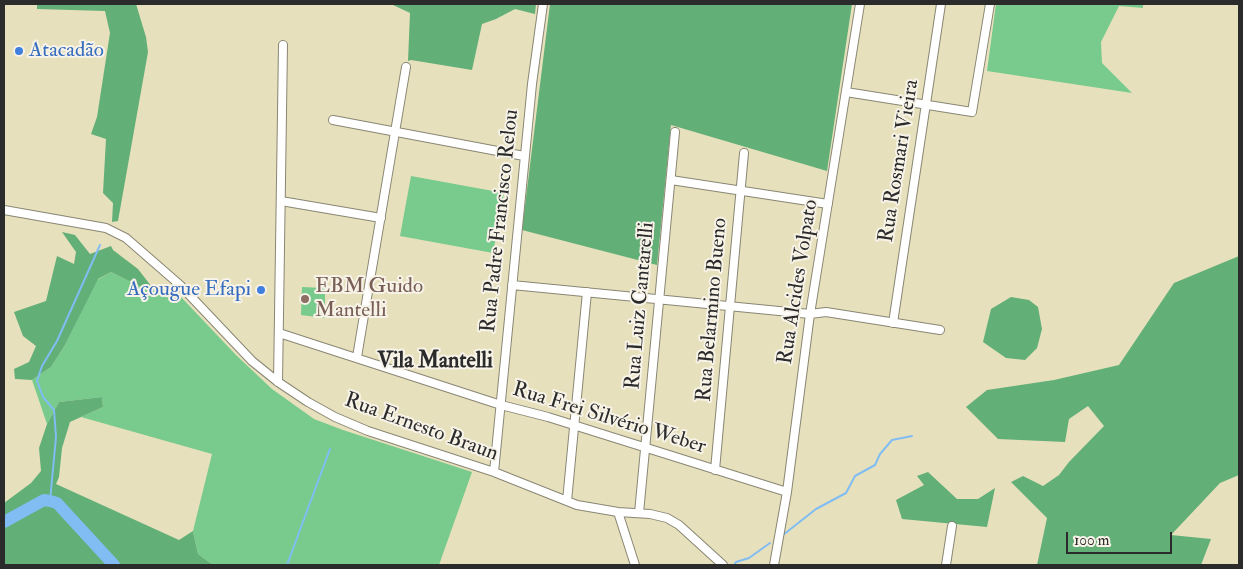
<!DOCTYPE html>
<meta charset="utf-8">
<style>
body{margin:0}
#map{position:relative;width:1243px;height:569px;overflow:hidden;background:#e7e0bc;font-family:"IM FELL Double Pica",serif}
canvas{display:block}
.frame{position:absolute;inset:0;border:5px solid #2b2b2b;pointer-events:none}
.scale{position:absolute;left:1066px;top:532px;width:106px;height:22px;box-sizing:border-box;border:2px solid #2b2b2b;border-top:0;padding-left:6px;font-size:15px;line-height:18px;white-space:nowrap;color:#2b2b2b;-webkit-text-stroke:4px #f7f3e8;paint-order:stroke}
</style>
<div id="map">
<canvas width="1243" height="569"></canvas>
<div class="frame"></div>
<div class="scale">100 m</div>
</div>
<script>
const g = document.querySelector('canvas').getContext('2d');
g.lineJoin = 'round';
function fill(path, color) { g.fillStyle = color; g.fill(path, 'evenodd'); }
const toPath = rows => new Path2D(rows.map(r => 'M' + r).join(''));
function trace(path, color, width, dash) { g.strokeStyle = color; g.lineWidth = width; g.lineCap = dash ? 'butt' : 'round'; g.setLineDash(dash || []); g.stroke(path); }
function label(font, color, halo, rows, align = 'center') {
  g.font = font + ' "IM FELL Double Pica",serif'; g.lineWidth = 4; g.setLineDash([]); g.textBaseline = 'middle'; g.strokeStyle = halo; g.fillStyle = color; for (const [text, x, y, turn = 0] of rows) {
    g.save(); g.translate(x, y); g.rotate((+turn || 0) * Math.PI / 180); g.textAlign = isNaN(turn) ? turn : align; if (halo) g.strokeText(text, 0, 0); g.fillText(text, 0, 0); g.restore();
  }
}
fill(toPath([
 [996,4,1143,4,1143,8,1119,6,1101,42,1102,63,1132,93,987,71],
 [411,176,504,193,493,253,400,236],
 [111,272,139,286,155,291,170,288,181,297,236,355,272,389,314,419,343,430,472,472,439,565,213,565,198,554,193,531,212,454,81,417,103,407,102,397,59,402,47,424,32,380,51,367,65,345,97,280],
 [302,287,325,288,325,318,301,315]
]), '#78cb8d');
fill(toPath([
 [37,4,136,4,146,37,148,52,118,221,112,222,113,203,103,193,106,139,91,134,97,117,110,33,105,11,37,9],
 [391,4,536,4,535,14,515,9,496,19,482,24,472,70,411,60,408,61,410,13],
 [550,4,852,4,827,171,671,125,657,265,522,230],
 [62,232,75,235,90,254,111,246,113,250,138,269,155,291,139,286,111,272,98,279,65,345,51,367,32,380,15,379,14,369,29,362,36,346,23,336,14,312,46,301,57,256,74,264,76,252],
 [1239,256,1239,475,1220,483,1171,535,1211,539,1201,565,1037,565,1047,518,1011,482,1023,476,1043,486,1059,475,1069,462,1104,426,1088,406,1069,419,1065,442,998,439,966,407,987,390,1054,380,1119,365,1174,283],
 [1011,297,1029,300,1038,307,1042,329,1037,348,1025,360,1006,358,983,342,991,309],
 [102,397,103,407,70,422,62,448,59,477,56,484,179,540,193,531,198,554,213,565,4,565,4,503,31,483,41,471,39,448,47,424,59,402],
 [928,472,957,499,978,499,995,488,987,527,902,519,896,500,924,485,917,476]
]), '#62af78');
trace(toPath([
 [50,501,56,437,54,410,43,397,37,381,42,366,57,341,100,245],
 [783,535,816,509,846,493,855,476,875,465,880,454,892,440,912,436],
 [287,565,330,449],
 [734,565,736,562,749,558,770,543]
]), '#81bdf3', 2);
trace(toPath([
 [4,522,44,500,50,501,57,503,114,565]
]), '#81bdf3', 12);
const minor = toPath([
 [846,92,972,112,990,4],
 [333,120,524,156],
 [671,180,828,204],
 [281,201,381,218],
 [4,210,106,228,126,238,180,285,252,361,278,382,308,402,335,417,368,431,494,472,577,505,618,512,650,514,667,518,679,525,723,565],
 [512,285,810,314,826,312,940,330],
 [893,323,941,4],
 [279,333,501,405,548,417,787,492],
 [357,357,406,67],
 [278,382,283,45],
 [715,470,744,153],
 [494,472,532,84,543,4],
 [567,501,587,292],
 [618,512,635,565],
 [639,513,675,132],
 [774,565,787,492,810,314,860,4],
 [946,565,952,526]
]);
trace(minor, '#898674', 10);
trace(minor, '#fff', 8);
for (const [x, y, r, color] of [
 [19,51,5,"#3f7fe0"],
 [261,290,5,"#3f7fe0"],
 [305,299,5,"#8d6e63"]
]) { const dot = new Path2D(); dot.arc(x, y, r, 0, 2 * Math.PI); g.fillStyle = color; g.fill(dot); trace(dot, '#f7f3e8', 2); }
label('21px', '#366cbe', '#f7f3e8', [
 ["Atacadão",29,51],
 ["Açougue Efapi",251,290,"right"]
], 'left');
label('21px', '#2b2b2b', '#f7f3e8', [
 ["Rua Rosmari Vieira",900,161,-81],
 ["Rua Padre Francisco Relou",501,221,-84],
 ["Rua Alcides Volpato",799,282,-81],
 ["Rua Luiz Cantarelli",641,306,-85],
 ["Rua Belarmino Bueno",713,310,-85],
 ["Rua Frei Silvério Weber",609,419,17],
 ["Rua Ernesto Braun",421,428,20]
]);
label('21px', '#785e54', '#f7f3e8', [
 ["EBM Guido",315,287],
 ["Mantelli",315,311]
], 'left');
label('bold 22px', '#2b2b2b', '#f7f3e8', [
 ["Vila Mantelli",435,362]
]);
</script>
